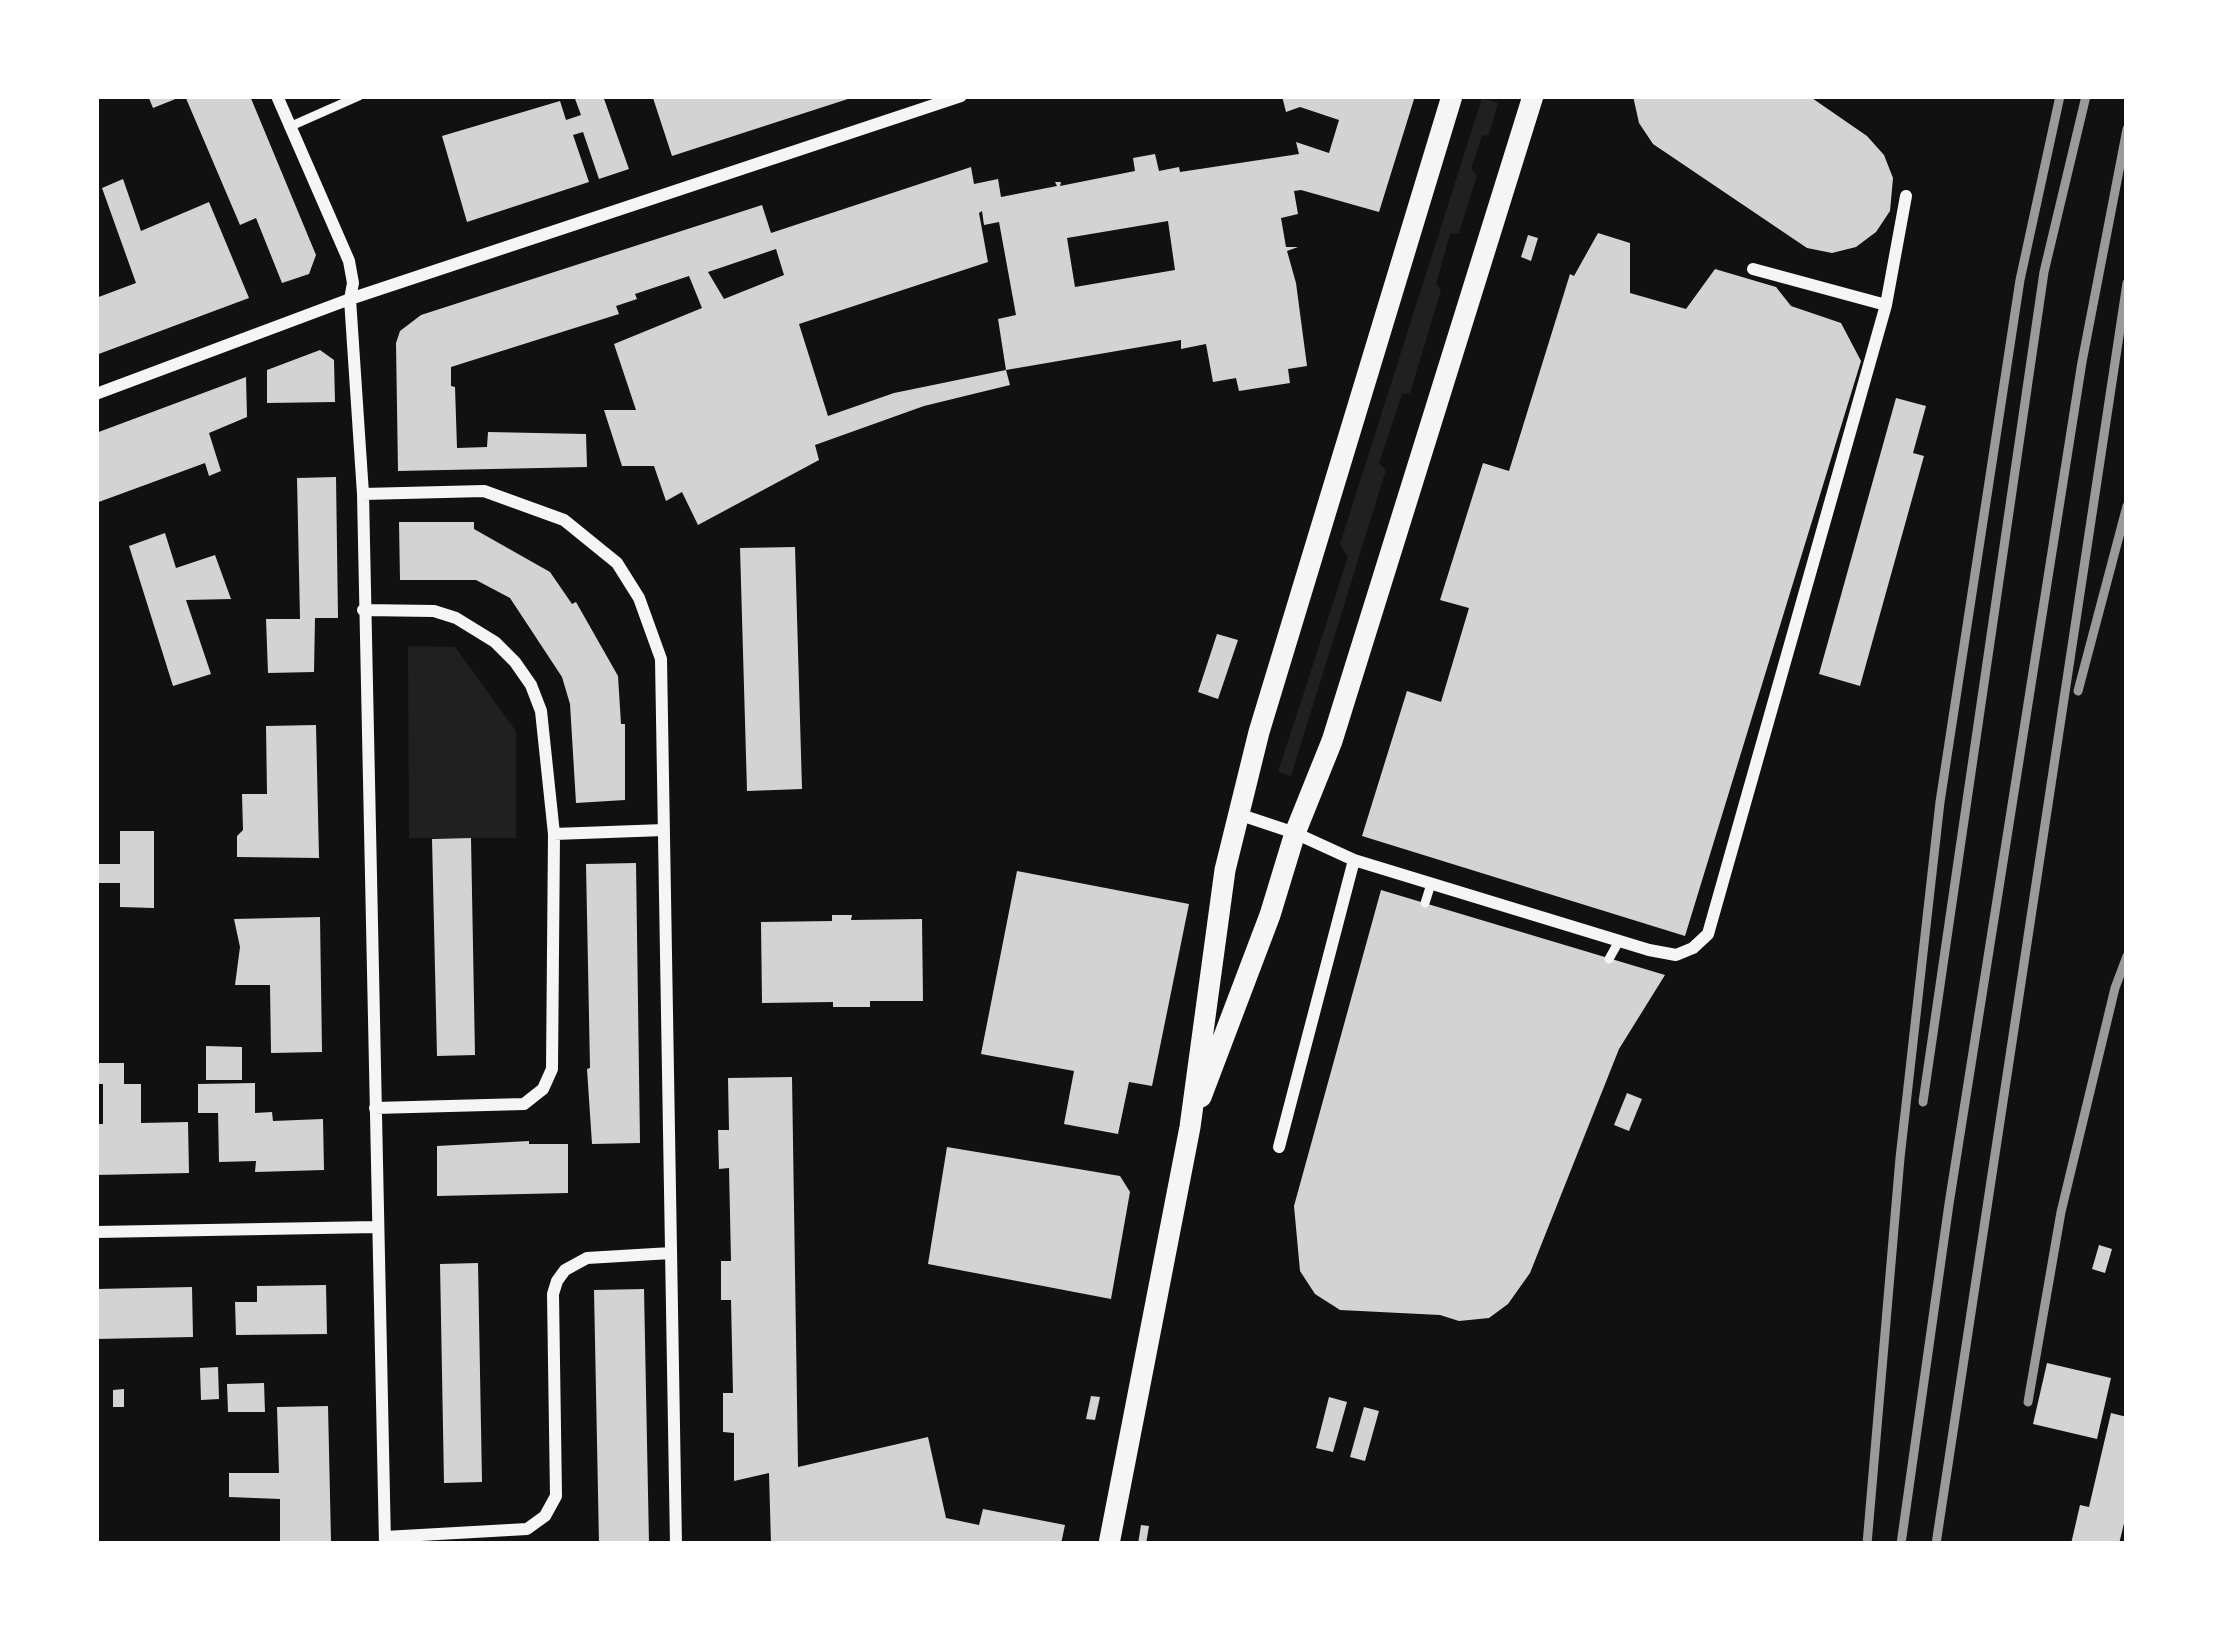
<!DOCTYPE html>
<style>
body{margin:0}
#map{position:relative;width:2223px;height:1640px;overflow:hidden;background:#111;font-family:Lato,sans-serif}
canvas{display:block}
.frame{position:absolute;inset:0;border:99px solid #fff;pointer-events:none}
</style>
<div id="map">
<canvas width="2223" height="1640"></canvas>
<div class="frame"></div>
</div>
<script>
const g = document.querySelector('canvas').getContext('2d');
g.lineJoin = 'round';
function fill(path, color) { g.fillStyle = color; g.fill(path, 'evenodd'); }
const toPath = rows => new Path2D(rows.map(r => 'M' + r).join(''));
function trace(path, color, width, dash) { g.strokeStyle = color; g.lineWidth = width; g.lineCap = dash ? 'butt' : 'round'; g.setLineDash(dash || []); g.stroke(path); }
fill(toPath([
 [1482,98,1498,103,1489,135,1482,136,1471,169,1477,175,1459,233,1450,234,1436,284,1441,290,1410,393,1402,394,1379,463,1386,470,1291,776,1278,772,1348,557,1340,544],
 [408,646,455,647,516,731,516,838,409,838]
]), '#202020');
fill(toPath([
 [148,96,183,96,153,108],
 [185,96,250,96,316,255,309,274,282,283,256,218,240,225],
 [574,96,603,96,629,169,599,179,583,132,573,135,589,182,467,222,442,136,560,101,566,120,581,115],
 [661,96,854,96,854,97,672,156,653,98],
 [1282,96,1415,96,1379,212,1301,190,1294,191,1298,214,1281,218,1286,247,1298,247,1287,251,1296,283,1307,366,1288,369,1290,383,1239,391,1236,378,1213,382,1206,344,1181,349,1181,340,1006,370,998,319,1016,315,999,222,984,225,982,211,979,213,988,262,799,324,828,416,894,393,1006,370,1010,385,924,406,815,445,819,460,698,525,682,492,666,501,654,466,622,466,604,410,636,410,614,344,702,308,689,276,635,294,637,299,616,306,619,314,451,367,451,386,455,387,457,448,487,447,488,432,586,434,587,467,398,471,396,343,400,331,421,315,762,205,771,233,971,167,974,184,998,179,1001,197,1057,186,1055,182,1061,182,1060,186,1135,171,1133,158,1155,154,1159,171,1179,167,1180,172,1299,154,1296,142,1329,153,1339,120,1300,107,1286,112],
 [1168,221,1175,270,1075,287,1067,238],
 [776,249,784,275,724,299,708,272],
 [1633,96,1809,96,1867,136,1884,155,1893,178,1890,211,1876,232,1856,247,1832,253,1807,248,1653,144,1639,123],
 [123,179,141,231,209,202,249,298,96,355,96,298,136,283,102,188],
 [1598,233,1630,243,1630,293,1686,309,1715,269,1776,287,1791,306,1841,323,1861,361,1685,936,1362,836,1407,691,1441,702,1469,608,1440,600,1483,463,1509,471,1570,274,1574,276],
 [1528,235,1538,238,1531,261,1521,257],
 [320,350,334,360,335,402,267,403,267,370],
 [246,377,247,417,209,433,221,471,209,476,205,463,96,503,96,433],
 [1896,398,1926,406,1913,453,1924,456,1860,686,1819,674],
 [336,477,338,618,315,618,314,672,268,673,266,619,300,619,297,478],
 [399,522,474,522,474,529,550,572,572,604,576,602,618,676,621,724,625,724,625,800,576,803,570,704,562,677,510,598,476,580,400,580],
 [165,533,176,568,215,555,231,599,186,600,211,674,173,686,129,546],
 [795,547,802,789,747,791,740,548],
 [1217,634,1238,640,1218,699,1198,692],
 [316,725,319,858,237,857,237,836,243,830,242,794,267,794,266,726],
 [120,831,154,831,154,908,120,907,120,883,96,883,96,864,120,864],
 [471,838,475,1055,437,1056,432,839],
 [636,863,640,1143,592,1144,587,1069,590,1068,586,864],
 [1017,871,1189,904,1152,1086,1129,1082,1118,1134,1064,1124,1074,1071,981,1054],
 [1381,890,1665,975,1619,1049,1530,1273,1508,1304,1489,1318,1459,1321,1440,1315,1340,1310,1315,1294,1300,1271,1294,1206],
 [832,915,852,915,851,920,922,919,923,1001,870,1001,870,1007,833,1007,833,1002,762,1003,761,922,832,921],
 [320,917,322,1052,271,1053,270,985,235,985,240,947,234,919],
 [206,1046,242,1047,242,1080,206,1080],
 [96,1063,124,1063,124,1084,141,1084,141,1123,188,1122,189,1173,96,1175,96,1124,103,1124,103,1084,96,1084],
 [792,1077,798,1467,928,1437,946,1518,979,1525,983,1509,1065,1525,1061,1544,771,1544,769,1473,734,1481,734,1433,723,1432,723,1393,733,1393,731,1300,721,1300,721,1261,731,1261,729,1168,719,1169,718,1130,729,1130,728,1078],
 [255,1083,255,1113,272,1112,273,1121,323,1119,324,1170,255,1172,256,1161,219,1162,218,1113,198,1113,198,1084],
 [1627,1093,1642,1099,1629,1131,1614,1125],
 [529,1141,529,1144,568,1144,568,1193,437,1196,437,1146],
 [947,1147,1120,1176,1130,1192,1111,1299,928,1264],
 [2099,1245,2112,1249,2105,1273,2092,1269],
 [478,1263,482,1482,444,1483,440,1264],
 [326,1285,327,1334,236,1335,235,1302,257,1302,257,1286],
 [192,1287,193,1337,96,1339,96,1289],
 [644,1289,649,1544,599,1544,594,1290],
 [2047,1363,2111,1378,2097,1439,2033,1424],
 [218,1367,219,1399,201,1400,200,1368],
 [264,1383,265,1412,228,1412,227,1384],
 [124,1389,124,1407,113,1407,113,1390],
 [1091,1396,1100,1397,1095,1420,1086,1419],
 [1329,1397,1347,1402,1333,1452,1316,1448],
 [328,1406,331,1541,280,1542,280,1499,229,1497,229,1473,279,1473,277,1407],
 [1364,1407,1379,1411,1365,1461,1350,1457],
 [2111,1413,2127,1417,2127,1511,2119,1544,2071,1544,2080,1505,2089,1507],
 [1141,1525,1149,1526,1146,1544,1138,1544]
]), '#d3d3d3');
trace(toPath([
 [289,127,359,96],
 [1425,903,1431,884],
 [1609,959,1619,941]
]), '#f5f5f5', 9);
trace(toPath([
 [277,96,349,261,353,283,350,299,363,494,385,1544],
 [1886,305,1906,196],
 [96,394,350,299,961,96],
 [363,494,484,491,564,520,617,563,639,598,661,659,676,1544],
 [363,610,434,611,456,618,495,642,515,662,531,685,541,711,554,834,552,1069,543,1089,524,1104,375,1108],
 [1238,814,1295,833,1354,860,1649,950,1676,955,1693,948,1708,934,1886,305,1753,269],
 [554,834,664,830],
 [1279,1147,1354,860],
 [96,1232,376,1227],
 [385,1537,527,1529,545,1516,556,1496,553,1294,557,1281,565,1270,587,1258,671,1253]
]), '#f5f5f5', 12);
trace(toPath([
 [1201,1097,1270,915,1295,833,1332,741,1533,96],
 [1109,1544,1190,1127,1225,870,1259,732,1452,96]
]), '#f5f5f5', 21);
trace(toPath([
 [2078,691,2127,506],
 [1923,1102,2044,272,2086,96],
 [2028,1402,2061,1212,2115,988,2127,956],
 [1867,1544,1900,1158,1940,802,2020,280,2060,96],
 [1901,1544,1949,1204,2082,362,2127,129],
 [1936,1544,2127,283]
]), '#9a9a9a', 9);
</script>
